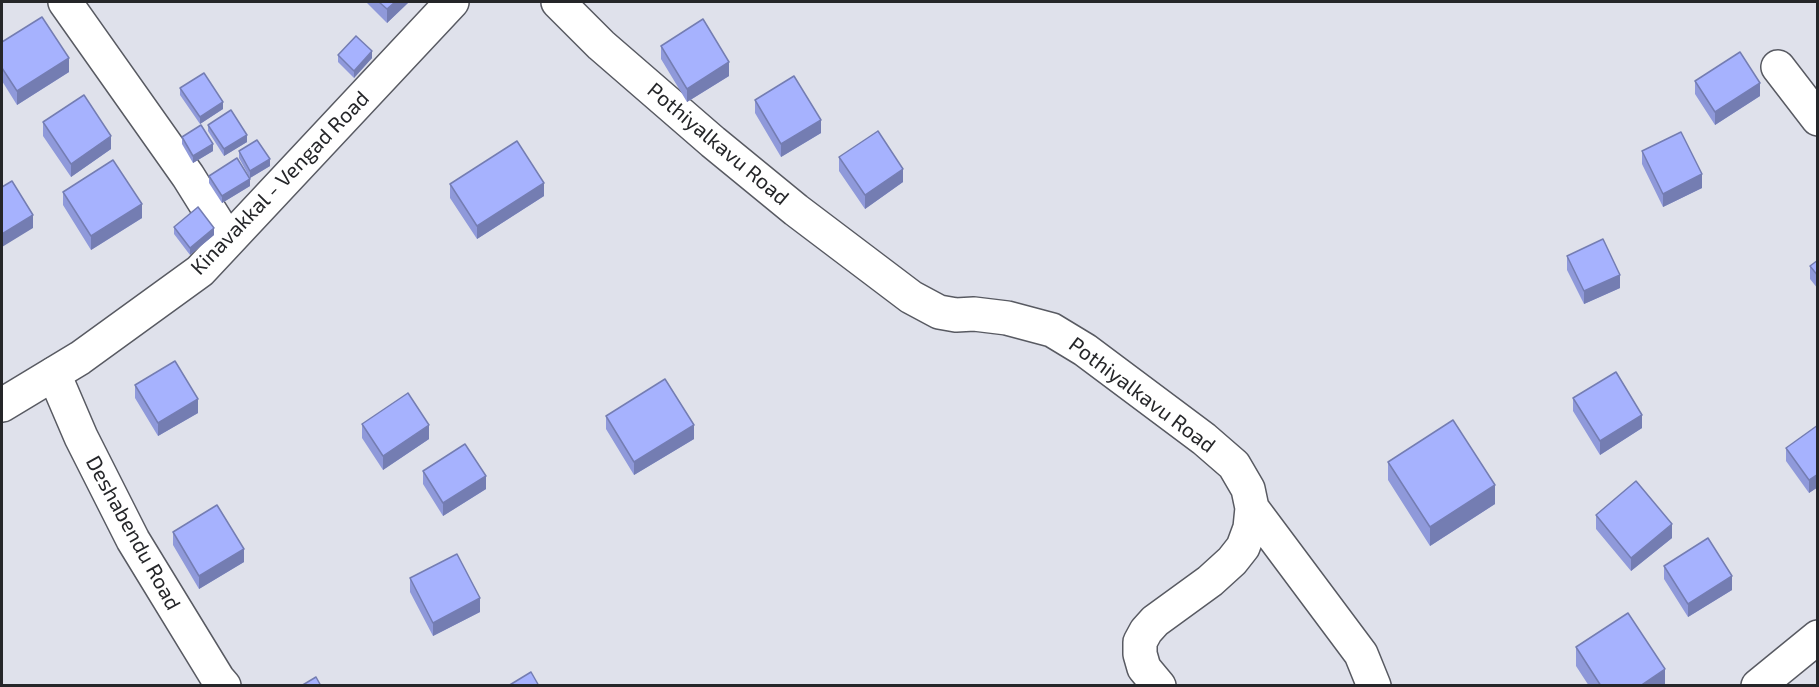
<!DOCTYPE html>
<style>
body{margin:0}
#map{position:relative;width:1819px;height:687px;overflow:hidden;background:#dfe1eb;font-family:"Exo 2",sans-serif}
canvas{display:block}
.frame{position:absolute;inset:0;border:3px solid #252629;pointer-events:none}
</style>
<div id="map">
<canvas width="1819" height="687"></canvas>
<div class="frame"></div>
</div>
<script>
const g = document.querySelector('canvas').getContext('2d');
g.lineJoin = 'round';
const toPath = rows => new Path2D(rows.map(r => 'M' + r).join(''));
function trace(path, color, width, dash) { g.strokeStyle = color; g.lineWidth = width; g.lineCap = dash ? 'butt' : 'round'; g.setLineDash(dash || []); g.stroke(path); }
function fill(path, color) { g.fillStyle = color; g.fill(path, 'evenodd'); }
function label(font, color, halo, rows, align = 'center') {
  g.font = font + ' "Exo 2",sans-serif'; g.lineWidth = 6; g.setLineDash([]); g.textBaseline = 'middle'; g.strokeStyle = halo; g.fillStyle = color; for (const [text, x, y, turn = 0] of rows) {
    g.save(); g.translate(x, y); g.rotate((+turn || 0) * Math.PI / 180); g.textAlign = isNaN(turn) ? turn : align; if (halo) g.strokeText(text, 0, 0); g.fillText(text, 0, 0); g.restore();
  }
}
const minor = toPath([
 [65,2,188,176,228,240],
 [558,2,601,45,713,142,796,210,911,297,939,312,956,315,974,314,1007,318,1052,330,1085,350,1204,439,1234,465,1248,489,1252,508,1250,528,1243,547,1232,561,1210,581,1155,621,1146,631,1140,642,1140,654,1144,668,1159,686],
 [1778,67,1818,119],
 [54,374,81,437,133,540,218,679,224,686],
 [1252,508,1361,654,1374,686],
 [1758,686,1818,637]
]);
const secondary = toPath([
 [2,405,80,358,200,271,452,2]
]);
trace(minor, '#585a62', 36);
trace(secondary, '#585a62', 36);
trace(minor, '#fff', 33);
trace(secondary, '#fff', 33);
fill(toPath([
 [366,2,409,2,387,23],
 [2,42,69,72,17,105,2,81],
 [661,46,729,76,687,102,661,59],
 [338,55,372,58,354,78,338,62],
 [1695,81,1760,96,1715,125,1695,94],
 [180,88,223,109,200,124,180,95],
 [755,100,821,133,781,157,755,113],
 [43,122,111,149,71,177,43,136],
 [208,125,247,142,224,156,208,131],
 [182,137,213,151,193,163,182,144],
 [239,151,270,166,250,178,239,158],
 [1642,151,1702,188,1663,207,1642,164],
 [839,157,903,182,865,209,839,171],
 [209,176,250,186,222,203,209,183],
 [450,184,544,196,477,239,450,198],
 [63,192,142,218,91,250,63,205],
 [174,227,214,235,190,255,174,234],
 [1567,256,1620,288,1584,304,1567,270],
 [1818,260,1818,289,1810,279,1810,266],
 [135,385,198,413,158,436,135,398],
 [1573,398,1642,428,1600,455,1573,411],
 [606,416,694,439,634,475,606,429],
 [362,424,429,439,383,470,362,438],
 [1818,425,1818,487,1809,493,1786,461,1786,448],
 [1388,462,1495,504,1430,546,1388,480],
 [423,471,486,489,443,516,423,484],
 [1596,515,1672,538,1631,571,1596,529],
 [173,532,244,562,199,589,173,545],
 [1664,566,1732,590,1688,617,1664,579],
 [410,578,480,612,433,636,410,592],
 [1576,647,1665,686,1589,686,1576,666]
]), '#8f99da');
fill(toPath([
 [395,2,409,2,387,23,387,9],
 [372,51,372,58,354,78,354,71],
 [69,58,69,72,17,105,17,91],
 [729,62,729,76,687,102,687,89],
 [1760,83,1760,96,1715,125,1715,112],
 [223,102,223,109,200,124,200,117],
 [821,120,821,133,781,157,781,144],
 [247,135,247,142,224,156,224,149],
 [111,136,111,149,71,177,71,164],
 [213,144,213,151,193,163,193,156],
 [270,159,270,166,250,178,250,171],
 [903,169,903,182,865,209,865,195],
 [1702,174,1702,188,1663,207,1663,194],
 [250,179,250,186,222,203,222,196],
 [544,183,544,196,477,239,477,226],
 [142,204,142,218,91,250,91,236],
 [33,215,33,228,2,247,2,234],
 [214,228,214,235,190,255,190,248],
 [1620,275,1620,288,1584,304,1584,291],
 [198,399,198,413,158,436,158,423],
 [1642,415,1642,428,1600,455,1600,441],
 [429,425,429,439,383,470,383,456],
 [694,425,694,439,634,475,634,462],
 [1818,474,1818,487,1809,493,1809,480],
 [486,476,486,489,443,516,443,503],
 [1495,485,1495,504,1430,546,1430,527],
 [1672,524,1672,538,1631,571,1631,558],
 [244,549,244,562,199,589,199,576],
 [1732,576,1732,590,1688,617,1688,604],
 [480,598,480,612,433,636,433,623],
 [1665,669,1665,686,1640,686]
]), '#747db2');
const building = toPath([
 [379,2,395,2,387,9,379,2],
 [42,17,69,58,17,91,2,68,2,42,42,17],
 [703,19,729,62,687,89,661,46,703,19],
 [356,36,372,51,354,71,338,55,356,36],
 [1740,52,1760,83,1715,112,1695,81,1740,52],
 [204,73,223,102,200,117,180,88,204,73],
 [794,76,821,120,781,144,755,100,794,76],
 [84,95,111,136,71,164,43,122,84,95],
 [231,110,247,135,224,149,208,125,231,110],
 [201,125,213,144,193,156,182,137,201,125],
 [878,131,903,169,865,195,839,157,878,131],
 [1681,132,1702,174,1663,194,1642,151,1681,132],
 [257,140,270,159,250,171,239,151,257,140],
 [517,141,544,183,477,226,450,184,517,141],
 [237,158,250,179,222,196,209,176,237,158],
 [113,160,142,204,91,236,63,192,113,160],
 [12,181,33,215,2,234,2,187,12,181],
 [198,207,214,228,190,248,174,227,198,207],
 [1603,239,1620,275,1584,291,1567,256,1603,239],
 [1818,260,1818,276,1810,266,1818,260],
 [175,361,198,399,158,423,135,385,175,361],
 [1616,372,1642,415,1600,441,1573,398,1616,372],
 [665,379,694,425,634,462,606,416,665,379],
 [408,393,429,425,383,456,362,424,408,393],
 [1453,420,1495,485,1430,527,1388,462,1453,420],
 [1818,425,1818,474,1809,480,1786,448,1818,425],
 [465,444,486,476,443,503,423,471,465,444],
 [1636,481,1672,524,1631,558,1596,515,1636,481],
 [217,505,244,549,199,576,173,532,217,505],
 [1708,538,1732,576,1688,604,1664,566,1708,538],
 [457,554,480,598,433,623,410,578,457,554],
 [1628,613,1665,669,1640,686,1601,686,1576,647,1628,613],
 [531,672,539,686,508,686,531,672],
 [316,677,321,686,301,686,316,677]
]);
fill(building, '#a6b2fe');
trace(building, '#747db2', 1.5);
label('21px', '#252629', '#fff', [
 ["Pothiyalkavu Road",718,144,40],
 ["Kinavakkal - Vengad Road",280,183,-46],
 ["Pothiyalkavu Road",1142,395,37],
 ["Deshabendu Road",133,533,61]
]);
</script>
